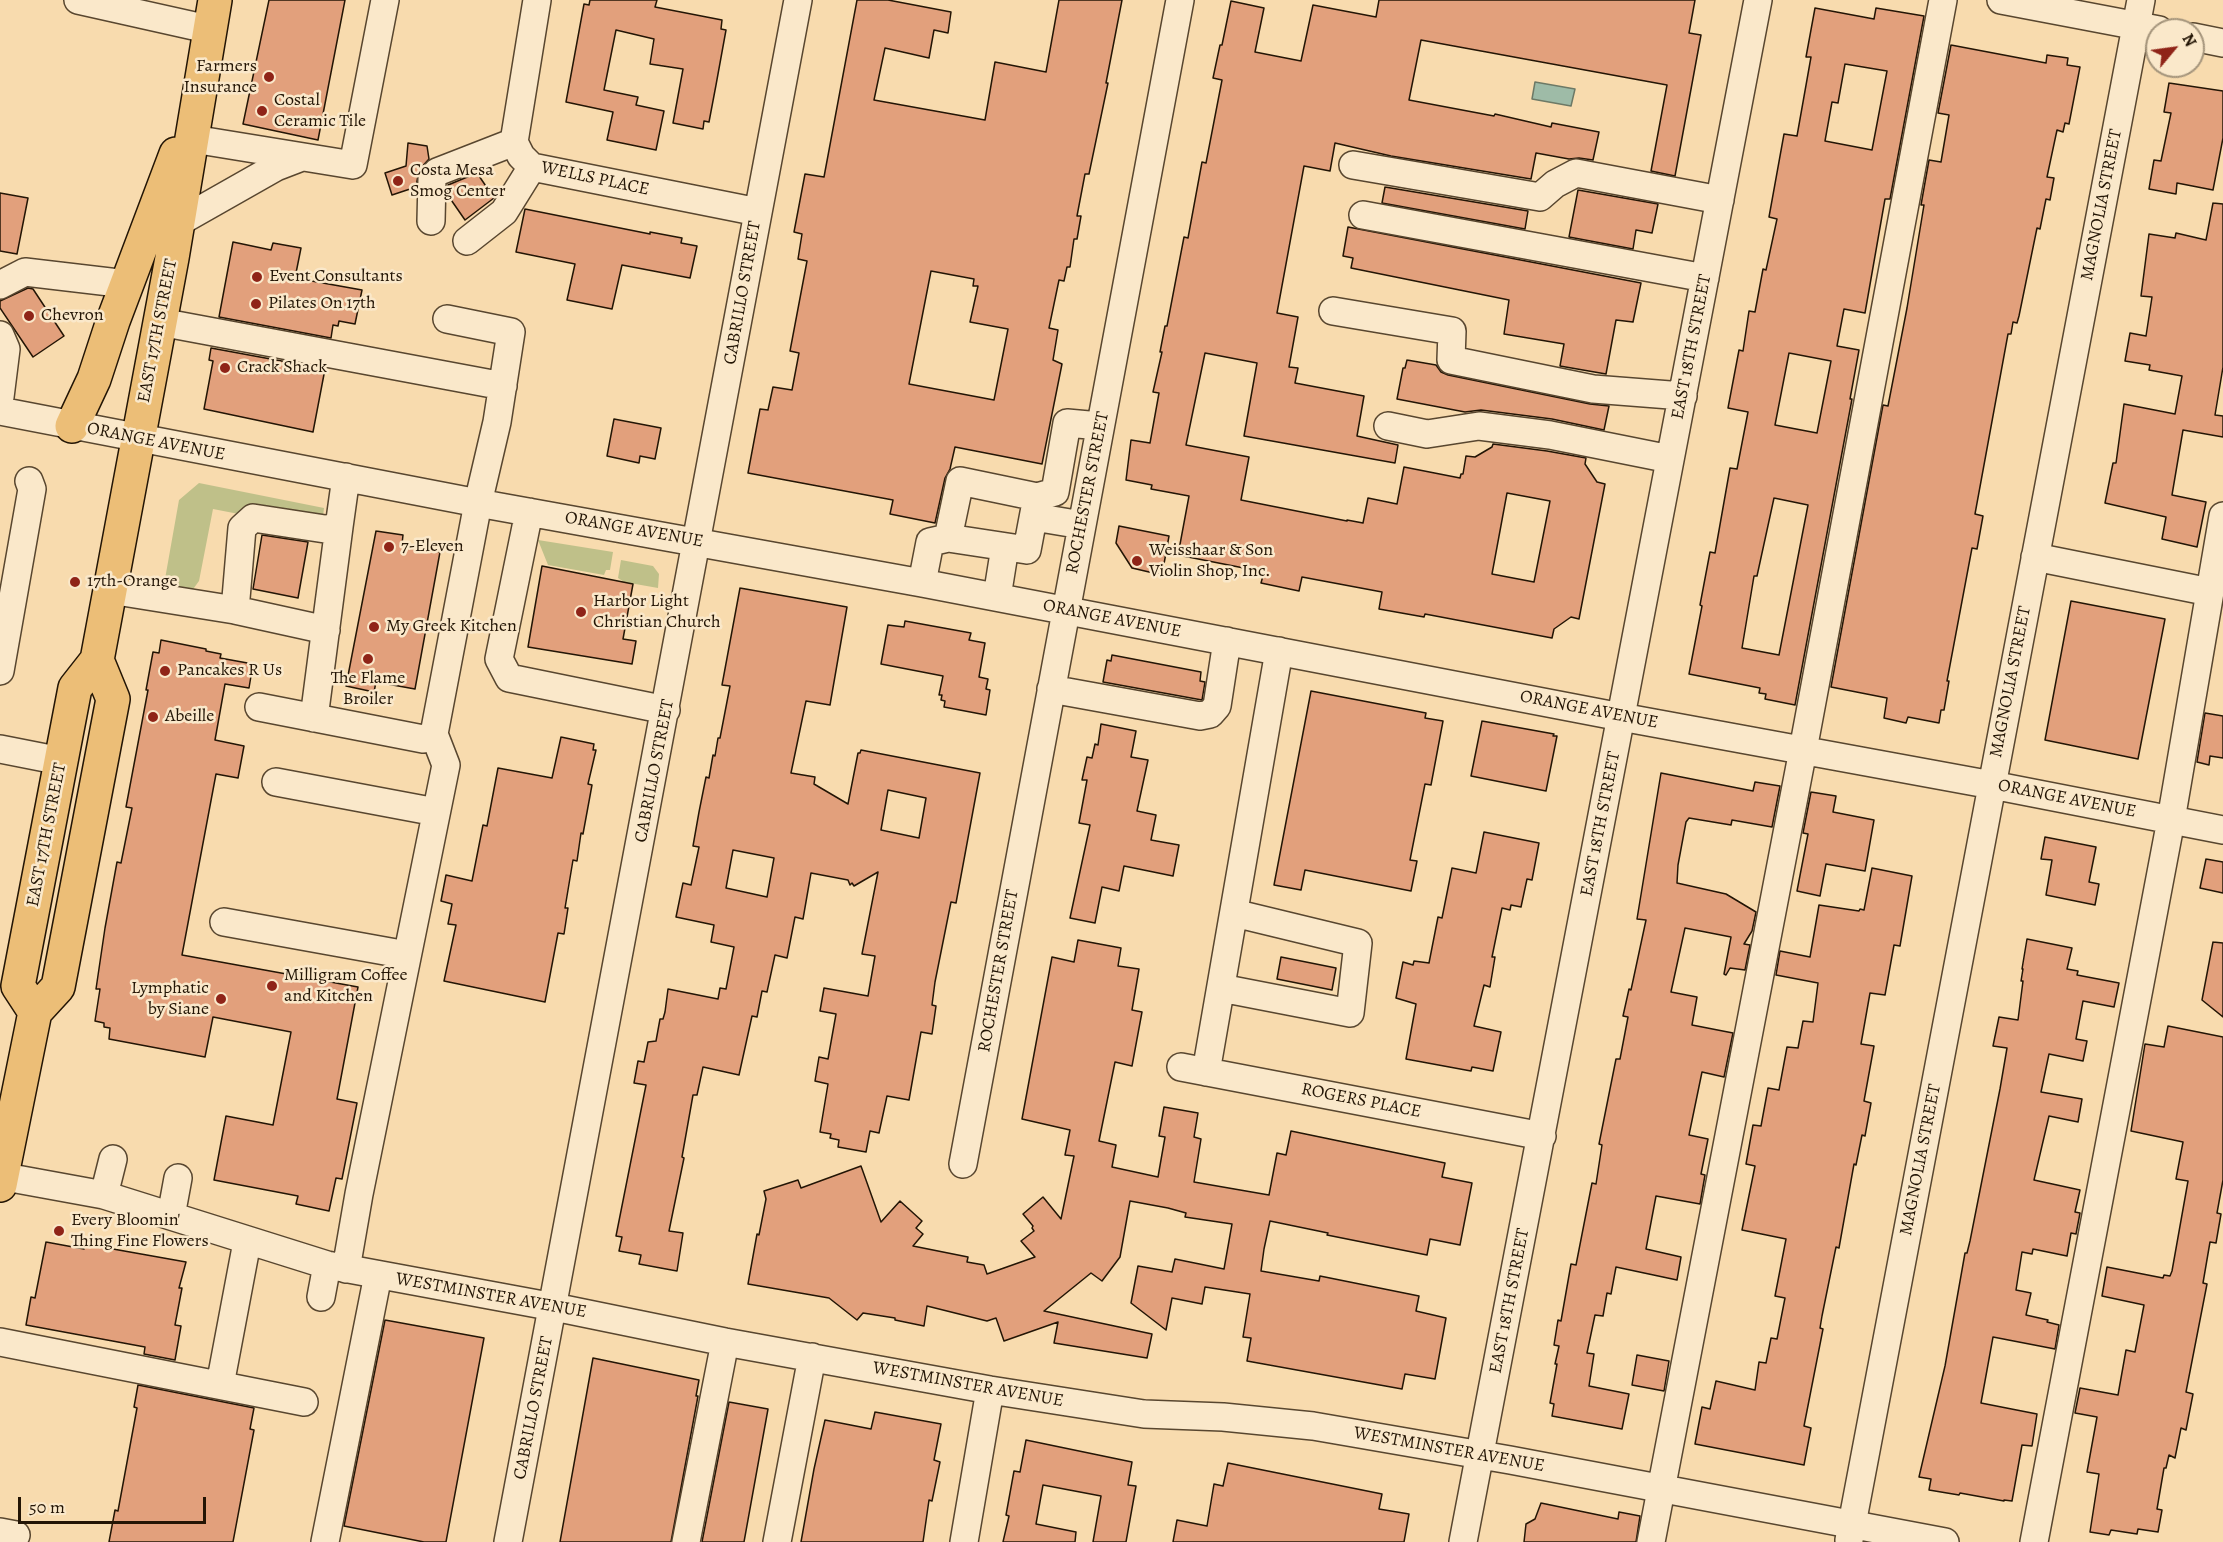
<!DOCTYPE html>
<style>
body{margin:0}
#map{position:relative;width:2223px;height:1542px;overflow:hidden;background:#f8dbae;font-family:Alegreya,serif}
canvas{display:block}
.north{position:absolute;left:2145px;top:18px;width:60px;height:60px;box-sizing:border-box;background:#fae8ca;border:2px solid #a4947b;border-radius:50%;rotate:61deg;font-size:16px;font-weight:700;line-height:24px;text-align:center;color:#231505}
.north::after{content:'';display:block;margin:auto;width:21px;height:27px;background:#8f2418;clip-path:polygon(50% 0,100% 100%,50% 72%,0 100%)}
.scale{position:absolute;left:18px;top:1497px;width:188px;height:27px;box-sizing:border-box;border:3px solid #231505;border-top:0;padding-left:8px;font-size:18px;line-height:21px;white-space:nowrap;color:#231505;-webkit-text-stroke:4px #fae8ca;paint-order:stroke}
</style>
<div id="map">
<canvas width="2223" height="1542"></canvas>
<div class="north">N</div>
<div class="scale">50 m</div>
</div>
<script>
const g = document.querySelector('canvas').getContext('2d');
g.lineJoin = 'round';
function fill(path, color) { g.fillStyle = color; g.fill(path, 'evenodd'); }
const toPath = rows => new Path2D(rows.map(r => 'M' + r).join(''));
function trace(path, color, width, dash) { g.strokeStyle = color; g.lineWidth = width; g.lineCap = dash ? 'butt' : 'round'; g.setLineDash(dash || []); g.stroke(path); }
function label(font, color, halo, rows, align = 'center') {
  g.font = font + ' Alegreya,serif'; g.lineWidth = 5; g.setLineDash([]); g.textBaseline = 'middle'; g.strokeStyle = halo; g.fillStyle = color; for (const [text, x, y, turn = 0] of rows) {
    g.save(); g.translate(x, y); g.rotate((+turn || 0) * Math.PI / 180); g.textAlign = isNaN(turn) ? turn : align; if (halo) g.strokeText(text, 0, 0); g.fillText(text, 0, 0); g.restore();
  }
}
fill(toPath([
 [199,483,324,508,322,525,316,529,213,509,199,581,191,592,169,588,165,579,179,500],
 [538,540,613,552,610,570,606,570,604,575,548,565],
 [621,560,653,566,659,574,658,588,624,582,618,578]
]), '#bfc089');
const water = toPath([
 [1535,82,1575,89,1571,106,1532,99,1535,82]
]);
fill(water, '#9ebba7');
trace(water, '#6d7966', 1.5);
const building = toPath([
 [269,0,345,0,318,140,243,124,269,0],
 [590,0,657,0,655,7,722,20,721,29,726,30,716,85,709,122,704,121,703,129,673,123,683,69,650,64,654,39,616,30,604,90,638,97,636,105,664,111,656,150,607,140,613,112,566,102,584,4,589,5,590,0],
 [857,0,888,0,951,12,948,33,934,30,929,58,885,48,874,100,985,120,995,62,1046,72,1059,0,1122,0,1106,83,1108,83,1089,174,1085,174,1077,216,1081,216,1077,239,1074,239,1070,267,1067,267,1064,281,1059,280,1049,328,1058,330,1053,360,1062,364,1042,464,955,447,950,469,945,478,935,523,890,514,893,500,748,473,760,409,768,410,773,387,792,390,799,353,790,351,807,261,798,259,802,234,794,232,805,174,824,177,857,0],
 [931,271,974,279,973,286,978,286,970,322,1008,329,994,400,909,384,931,271],
 [1379,0,1695,0,1689,33,1701,35,1675,176,1651,171,1667,85,1421,40,1409,100,1494,116,1495,114,1551,127,1552,123,1599,132,1593,160,1579,158,1569,159,1536,153,1531,179,1391,156,1335,143,1330,171,1304,166,1277,313,1298,317,1289,367,1298,368,1295,383,1364,396,1357,436,1398,445,1395,463,1244,436,1257,363,1205,353,1186,445,1249,457,1241,500,1347,521,1347,520,1363,523,1368,498,1397,504,1404,467,1460,478,1461,474,1463,474,1466,456,1475,457,1492,447,1493,444,1547,451,1586,458,1585,464,1597,482,1605,484,1579,619,1571,617,1554,629,1552,638,1425,614,1424,617,1379,609,1382,592,1302,577,1299,591,1261,583,1264,572,1178,555,1189,496,1151,489,1152,485,1126,480,1131,440,1150,443,1159,393,1153,392,1162,352,1160,352,1165,326,1167,326,1184,237,1188,238,1202,162,1206,163,1222,80,1213,78,1220,45,1222,45,1231,1,1264,8,1255,52,1301,61,1313,5,1376,17,1379,0],
 [1507,493,1550,501,1534,582,1492,574,1507,493],
 [1815,8,1874,19,1876,8,1924,16,1890,199,1885,199,1865,313,1844,309,1837,346,1859,350,1850,399,1852,399,1795,705,1765,699,1766,694,1759,693,1760,688,1689,674,1702,606,1700,605,1710,552,1715,553,1730,468,1737,469,1748,412,1728,408,1739,350,1743,351,1749,311,1755,312,1763,269,1766,270,1777,219,1769,217,1784,134,1797,136,1811,57,1806,57,1815,8],
 [1845,64,1887,71,1872,150,1825,141,1832,102,1838,103,1845,64],
 [1789,353,1831,361,1817,433,1775,425,1789,353],
 [1774,498,1808,505,1779,655,1742,648,1754,576,1757,576,1774,498],
 [1951,45,2046,63,2047,55,2068,58,2067,65,2080,67,2069,124,2065,123,2063,132,2057,130,2047,177,2054,178,2050,200,2046,199,2040,229,2037,228,2019,316,2017,323,2013,322,2011,334,2008,334,1975,514,1983,516,1977,549,1972,548,1947,681,1949,681,1944,710,1941,710,1939,723,1908,717,1906,723,1884,718,1887,698,1831,687,1883,405,1888,406,1907,308,1924,205,1921,205,1929,160,1941,162,1949,115,1938,113,1951,45],
 [2169,83,2223,91,2223,138,2213,190,2177,183,2176,194,2149,189,2154,160,2161,161,2171,113,2164,112,2169,83],
 [408,143,427,146,429,159,419,170,416,187,392,195,385,173,406,166,408,143],
 [477,173,494,198,465,220,447,194,448,185,477,173],
 [1385,187,1528,211,1525,229,1382,203,1385,187],
 [1578,190,1658,204,1652,233,1636,230,1633,249,1569,237,1578,190],
 [0,193,28,198,17,254,0,251,0,193],
 [2213,203,2223,204,2223,367,2215,415,2223,416,2223,437,2183,430,2172,495,2206,502,2197,547,2162,539,2166,517,2105,503,2113,463,2116,463,2124,404,2175,414,2182,376,2149,370,2150,365,2125,361,2130,333,2146,336,2152,297,2141,296,2149,234,2175,238,2176,233,2206,240,2213,203],
 [525,209,650,234,650,232,682,238,681,243,697,246,690,278,622,265,612,309,567,300,575,264,516,252,525,209],
 [1348,227,1641,283,1633,322,1616,320,1606,374,1560,366,1564,344,1504,334,1509,300,1351,268,1353,258,1343,256,1348,227],
 [233,242,271,250,273,243,301,248,295,278,362,290,355,324,339,321,338,326,333,325,331,338,219,317,233,242],
 [28,288,33,289,64,336,33,357,0,308,0,301,28,288],
 [211,348,325,369,313,432,204,409,213,361,209,360,211,348],
 [1407,360,1436,365,1441,372,1448,375,1590,404,1609,406,1604,430,1552,419,1481,410,1465,412,1397,399,1403,368,1405,368,1407,360],
 [614,419,661,428,655,459,640,456,639,463,607,456,614,419],
 [1119,526,1169,536,1162,575,1132,568,1116,543,1119,526],
 [376,531,403,535,402,544,440,552,415,689,376,682,374,692,346,686,376,531],
 [262,535,308,542,298,598,253,589,262,535],
 [542,566,633,584,623,639,636,641,632,664,528,647,542,566],
 [740,588,847,607,830,705,806,701,791,773,815,777,814,784,848,804,858,753,860,753,861,750,980,773,956,903,951,902,935,982,932,1005,936,1006,932,1034,921,1032,909,1100,887,1096,879,1133,870,1131,866,1152,838,1147,839,1140,830,1138,831,1134,820,1132,828,1084,815,1081,819,1057,828,1059,836,1014,820,1011,824,988,868,996,875,956,862,954,878,872,854,886,852,883,850,885,848,880,811,873,803,919,795,917,787,958,775,955,767,992,762,991,757,1017,752,1016,739,1075,703,1067,697,1095,693,1095,682,1157,684,1158,669,1231,683,1233,677,1271,639,1264,641,1255,619,1251,622,1237,616,1236,646,1085,634,1083,638,1061,644,1062,648,1042,656,1041,660,1019,663,1019,665,1012,668,989,718,999,720,988,726,989,734,947,711,942,714,925,676,917,683,883,691,885,699,847,693,846,699,812,706,777,709,778,713,755,715,756,718,738,720,738,730,686,722,685,740,588],
 [888,790,926,798,919,838,881,830,888,790],
 [733,850,774,858,767,897,726,888,733,850],
 [2071,601,2165,619,2138,759,2045,740,2071,601],
 [905,621,971,633,969,640,985,643,979,677,988,679,986,689,990,690,986,715,944,707,945,701,941,700,942,695,939,695,943,676,881,664,888,625,904,627,905,621],
 [161,640,206,649,206,651,221,654,220,658,253,664,249,688,225,684,215,740,244,746,238,778,216,774,182,955,358,987,337,1099,357,1103,342,1179,336,1178,329,1211,296,1204,298,1196,214,1180,226,1116,273,1125,291,1032,213,1017,205,1057,109,1039,110,1028,104,1027,104,1023,95,1021,100,989,96,989,105,928,117,862,121,863,132,808,126,807,148,690,146,690,153,652,159,653,161,640],
 [1112,655,1201,672,1200,681,1205,682,1202,700,1103,682,1107,660,1111,661,1112,655],
 [1311,691,1426,713,1425,718,1443,721,1431,785,1425,784,1410,860,1417,861,1411,891,1305,870,1301,890,1274,885,1311,691],
 [2205,713,2223,716,2223,758,2210,756,2209,765,2197,762,2205,713],
 [1482,721,1554,734,1553,736,1557,736,1546,791,1471,776,1482,721],
 [1101,724,1136,731,1131,757,1148,760,1137,811,1156,815,1151,840,1179,845,1173,876,1124,866,1119,891,1102,887,1095,923,1070,918,1090,825,1079,823,1087,780,1082,780,1087,757,1092,758,1095,744,1098,745,1101,724],
 [561,737,594,744,593,750,596,750,588,784,592,785,583,834,581,833,577,861,573,860,565,908,568,908,564,934,558,933,545,1002,444,981,456,925,448,924,452,904,441,901,446,875,472,881,483,825,487,826,498,768,552,778,561,737],
 [1661,773,1753,791,1755,782,1780,786,1772,827,1732,820,1731,825,1689,818,1686,822,1678,865,1677,883,1726,894,1756,912,1752,931,1744,944,1750,945,1745,970,1730,968,1726,975,1724,974,1731,937,1685,928,1671,992,1697,997,1692,1025,1733,1033,1724,1077,1702,1072,1689,1135,1708,1139,1701,1174,1705,1175,1700,1204,1656,1196,1646,1249,1681,1257,1677,1280,1616,1267,1611,1294,1607,1293,1603,1316,1595,1315,1587,1353,1594,1354,1589,1386,1629,1394,1622,1429,1552,1416,1554,1404,1550,1403,1557,1364,1555,1364,1559,1346,1554,1345,1558,1320,1561,1321,1571,1264,1576,1265,1592,1183,1596,1184,1602,1145,1599,1144,1616,1059,1620,1059,1628,1017,1623,1016,1629,989,1631,990,1646,920,1637,919,1661,773],
 [1811,792,1836,796,1833,812,1874,820,1865,871,1826,864,1820,896,1797,891,1808,834,1803,833,1811,792],
 [1484,832,1539,843,1532,880,1527,879,1521,907,1511,905,1510,910,1502,908,1492,957,1495,957,1490,987,1484,985,1474,1026,1501,1032,1493,1071,1472,1067,1471,1071,1406,1059,1416,1004,1396,998,1403,962,1413,965,1414,961,1429,963,1438,917,1442,918,1452,868,1476,873,1484,832],
 [2045,837,2096,847,2089,882,2099,884,2095,905,2046,895,2052,860,2041,859,2045,837],
 [2206,859,2223,862,2223,893,2200,888,2206,859],
 [1872,868,1912,876,1900,946,1894,945,1885,995,1870,993,1861,1044,1874,1046,1864,1101,1871,1103,1865,1136,1862,1135,1856,1165,1854,1164,1839,1248,1836,1247,1822,1316,1820,1328,1823,1329,1804,1426,1811,1428,1804,1465,1695,1444,1702,1407,1710,1409,1716,1381,1755,1390,1759,1362,1766,1363,1771,1338,1777,1339,1785,1298,1775,1296,1786,1239,1742,1230,1755,1166,1746,1164,1753,1125,1761,1126,1768,1088,1779,1090,1787,1047,1798,1048,1803,1021,1813,1022,1818,983,1776,975,1780,951,1810,957,1819,905,1859,911,1860,909,1864,910,1872,868],
 [2027,939,2072,948,2067,969,2078,971,2077,975,2119,983,2114,1007,2083,1001,2076,1039,2087,1041,2083,1061,2049,1054,2041,1092,2082,1099,2078,1122,2049,1116,2034,1180,2080,1190,2075,1212,2080,1213,2076,1234,2071,1233,2067,1256,2033,1249,2032,1254,2022,1252,2016,1290,2031,1293,2026,1315,2048,1320,2047,1322,2059,1325,2055,1349,1993,1337,1981,1403,2037,1414,2032,1446,2022,1445,2012,1501,2004,1500,2004,1501,1960,1493,1959,1495,1929,1490,1931,1479,1919,1477,1945,1366,1965,1253,1967,1253,1970,1241,2000,1089,2007,1048,1993,1046,1999,1017,2018,1020,2023,981,2021,981,2023,969,2022,969,2027,939],
 [1078,940,1121,948,1118,966,1139,969,1132,1010,1142,1012,1132,1066,1115,1062,1099,1141,1116,1145,1112,1167,1158,1177,1165,1137,1159,1136,1164,1107,1198,1113,1194,1137,1201,1139,1194,1182,1269,1195,1277,1153,1286,1155,1291,1131,1445,1163,1442,1177,1472,1183,1460,1245,1430,1239,1427,1255,1327,1235,1328,1233,1270,1221,1264,1249,1261,1271,1319,1281,1320,1276,1419,1296,1416,1311,1446,1318,1435,1379,1405,1374,1402,1389,1247,1361,1251,1338,1243,1337,1250,1294,1205,1287,1202,1304,1172,1298,1166,1330,1131,1303,1138,1266,1172,1272,1175,1259,1224,1269,1232,1224,1185,1217,1186,1213,1168,1208,1130,1201,1120,1257,1102,1281,1091,1273,1044,1311,1152,1334,1147,1358,1054,1343,1058,1322,1004,1341,996,1318,987,1321,927,1306,924,1326,895,1320,895,1318,863,1313,857,1320,829,1298,748,1284,757,1234,759,1235,766,1199,764,1191,798,1180,801,1188,861,1166,881,1222,900,1201,922,1221,916,1228,923,1234,913,1246,968,1257,967,1262,984,1265,987,1274,1035,1257,1021,1241,1034,1231,1032,1228,1033,1226,1023,1214,1043,1197,1061,1219,1074,1156,1065,1155,1070,1130,1022,1119,1052,957,1074,962,1078,940],
 [2213,942,2223,943,2223,1017,2202,1000,2213,942],
 [1281,957,1336,968,1332,990,1277,979,1281,957],
 [2168,1026,2223,1037,2223,1180,2217,1213,2221,1214,2216,1243,2210,1242,2203,1283,2207,1284,2186,1392,2193,1394,2186,1430,2181,1428,2175,1458,2169,1455,2166,1468,2164,1468,2157,1509,2162,1510,2158,1532,2138,1529,2137,1534,2111,1530,2109,1535,2090,1532,2099,1474,2087,1472,2097,1417,2075,1413,2080,1388,2118,1395,2126,1350,2135,1352,2144,1305,2102,1296,2107,1267,2163,1278,2164,1275,2170,1276,2172,1271,2188,1181,2176,1179,2183,1142,2131,1131,2145,1044,2164,1047,2168,1026],
 [46,1242,84,1249,85,1244,186,1262,179,1288,182,1288,175,1325,181,1326,175,1360,144,1354,145,1347,26,1325,31,1297,35,1298,46,1242],
 [385,1320,484,1338,446,1542,424,1542,344,1526,385,1320],
 [1637,1355,1669,1361,1664,1391,1632,1385,1637,1355],
 [593,1358,699,1380,696,1396,698,1396,671,1542,560,1542,593,1358],
 [138,1385,254,1408,250,1429,254,1430,233,1542,109,1542,115,1510,118,1511,137,1408,134,1407,138,1385],
 [729,1402,768,1409,744,1542,702,1542,729,1402],
 [875,1412,941,1424,934,1460,940,1462,932,1501,929,1500,923,1542,801,1542,814,1469,825,1420,871,1429,875,1412],
 [1026,1440,1132,1462,1128,1485,1136,1486,1126,1542,1093,1542,1101,1496,1043,1485,1036,1524,1076,1532,1075,1542,1003,1542,1009,1516,1006,1515,1014,1471,1020,1472,1026,1440],
 [1228,1463,1382,1494,1379,1509,1409,1514,1404,1542,1173,1542,1177,1520,1207,1526,1214,1484,1223,1486,1228,1463],
 [1541,1503,1618,1519,1619,1512,1640,1516,1636,1542,1524,1542,1526,1524,1535,1519,1541,1503]
]);
fill(building, '#e2a07c');
trace(building, '#231505', 1.5);
const minor = toPath([
 [78,0,212,30],
 [537,0,514,142,521,156,532,167,758,212],
 [2001,0,2159,30],
 [2193,37,2223,43],
 [193,139,353,165,385,0],
 [1353,165,1540,197,1555,184,1576,173,1720,200],
 [1363,215,1705,278],
 [431,221,432,179,437,172,514,142],
 [179,222,276,167,302,157],
 [467,241,504,212,532,167],
 [0,285,25,272,127,284],
 [1333,311,1452,331,1451,360,1593,389,1683,396],
 [160,322,503,386],
 [0,335,6,349,0,397],
 [0,411,478,503,922,583,1621,717,1992,785,2223,830],
 [1388,426,1427,434,1479,426,1550,435,1670,459],
 [529,512,499,659,509,678,666,710],
 [1034,517,1082,525],
 [948,538,960,481,1037,497,1055,492,1067,423,1100,426],
 [2035,557,2210,592],
 [922,583,930,542,948,538,1027,550,1037,497],
 [110,590,235,610,242,528,253,518,325,529,339,527,346,477],
 [997,597,1005,547],
 [235,610,326,630],
 [0,671,32,489,29,481],
 [1051,689,1200,716,1210,714,1217,706,1227,641],
 [259,707,423,739,434,734,478,503,497,422,511,332,447,319],
 [314,718,339,527],
 [0,749,61,761],
 [276,782,436,812],
 [224,922,407,955],
 [1221,988,1350,1013,1358,943,1234,913],
 [1181,1067,1542,1136],
 [1206,1072,1279,651],
 [963,1164,1180,0],
 [0,1176,104,1195,327,1265,554,1307,725,1342,990,1390,1144,1414,1223,1417,1313,1426,1510,1460,1945,1542],
 [104,1195,113,1159],
 [171,1216,178,1178],
 [346,1269,359,1194,446,765,434,734],
 [321,1297,327,1265],
 [0,1342,304,1402],
 [220,1385,247,1242],
 [0,1532,16,1535],
 [1849,1540,2141,0],
 [325,1542,378,1275],
 [508,1542,798,0],
 [686,1542,725,1342],
 [777,1542,812,1357],
 [964,1542,990,1390],
 [1463,1542,1758,0],
 [1651,1542,1803,750,1943,0],
 [2034,1542,2171,820,2223,516]
]);
const major = toPath([
 [72,426,94,379,113,321,176,154],
 [35,1012,18,986,75,688,97,660,172,258,215,0],
 [0,1185,35,1012,58,987,113,699,97,660]
]);
trace(minor, '#58462f', 30);
trace(major, '#231505', 36);
trace(minor, '#fae8ca', 27);
trace(major, '#ecbe77', 33);
for (const [x, y, r, color] of [
 [269,77,6,"#8f2418"],
 [262,111,6,"#8f2418"],
 [398,181,6,"#8f2418"],
 [257,277,6,"#8f2418"],
 [256,304,6,"#8f2418"],
 [29,316,6,"#8f2418"],
 [225,368,6,"#8f2418"],
 [389,547,6,"#8f2418"],
 [1137,561,6,"#8f2418"],
 [75,582,6,"#8f2418"],
 [581,612,6,"#8f2418"],
 [374,627,6,"#8f2418"],
 [368,659,6,"#8f2418"],
 [165,671,6,"#8f2418"],
 [153,717,6,"#8f2418"],
 [272,986,6,"#8f2418"],
 [221,999,6,"#8f2418"],
 [59,1231,6,"#8f2418"]
]) { const dot = new Path2D(); dot.arc(x, y, r, 0, 2 * Math.PI); g.fillStyle = color; g.fill(dot); trace(dot, '#fae8ca', 2); }
label('18px', '#231505', '#fae8ca', [
 ["Farmers",257,67,"right"],
 ["Insurance",257,88,"right"],
 ["Costal",274,101],
 ["Ceramic Tile",274,122],
 ["Costa Mesa",410,171],
 ["Smog Center",410,192],
 ["Event Consultants",269,277],
 ["Pilates On 17th",268,304],
 ["Chevron",41,316],
 ["Crack Shack",237,368],
 ["7-Eleven",401,547],
 ["Weisshaar & Son",1149,551],
 ["Violin Shop, Inc.",1149,572],
 ["17th-Orange",87,582],
 ["Harbor Light",593,602],
 ["Christian Church",593,623],
 ["My Greek Kitchen",386,627],
 ["Pancakes R Us",177,671],
 ["The Flame",368,679,"center"],
 ["Broiler",368,700,"center"],
 ["Abeille",165,717],
 ["Milligram Coffee",284,976],
 ["and Kitchen",284,997],
 ["Lymphatic",209,989,"right"],
 ["by Siane",209,1010,"right"],
 ["Every Bloomin'",71,1221],
 ["Thing Fine Flowers",71,1242]
], 'left');
label('18px', '#231505', '#fae8ca', [
 ["WELLS PLACE",595,179,12],
 ["MAGNOLIA STREET",2102,205,-79],
 ["CABRILLO STREET",743,293,-80],
 ["EAST 17TH STREET",158,331,-79],
 ["EAST 18TH STREET",1692,347,-79],
 ["ORANGE AVENUE",156,442,11],
 ["ROCHESTER STREET",1088,493,-79],
 ["ORANGE AVENUE",634,530,10],
 ["ORANGE AVENUE",1112,619,11],
 ["MAGNOLIA STREET",2011,682,-79],
 ["ORANGE AVENUE",1589,710,11],
 ["CABRILLO STREET",655,771,-79],
 ["ORANGE AVENUE",2067,799,11],
 ["EAST 18TH STREET",1601,824,-79],
 ["EAST 17TH STREET",47,835,-79],
 ["ROCHESTER STREET",999,971,-80],
 ["ROGERS PLACE",1361,1101,11],
 ["MAGNOLIA STREET",1921,1160,-79],
 ["WESTMINSTER AVENUE",491,1296,10],
 ["EAST 18TH STREET",1510,1301,-79],
 ["WESTMINSTER AVENUE",968,1385,10],
 ["CABRILLO STREET",534,1408,-79],
 ["WESTMINSTER AVENUE",1449,1450,10]
]);
</script>
